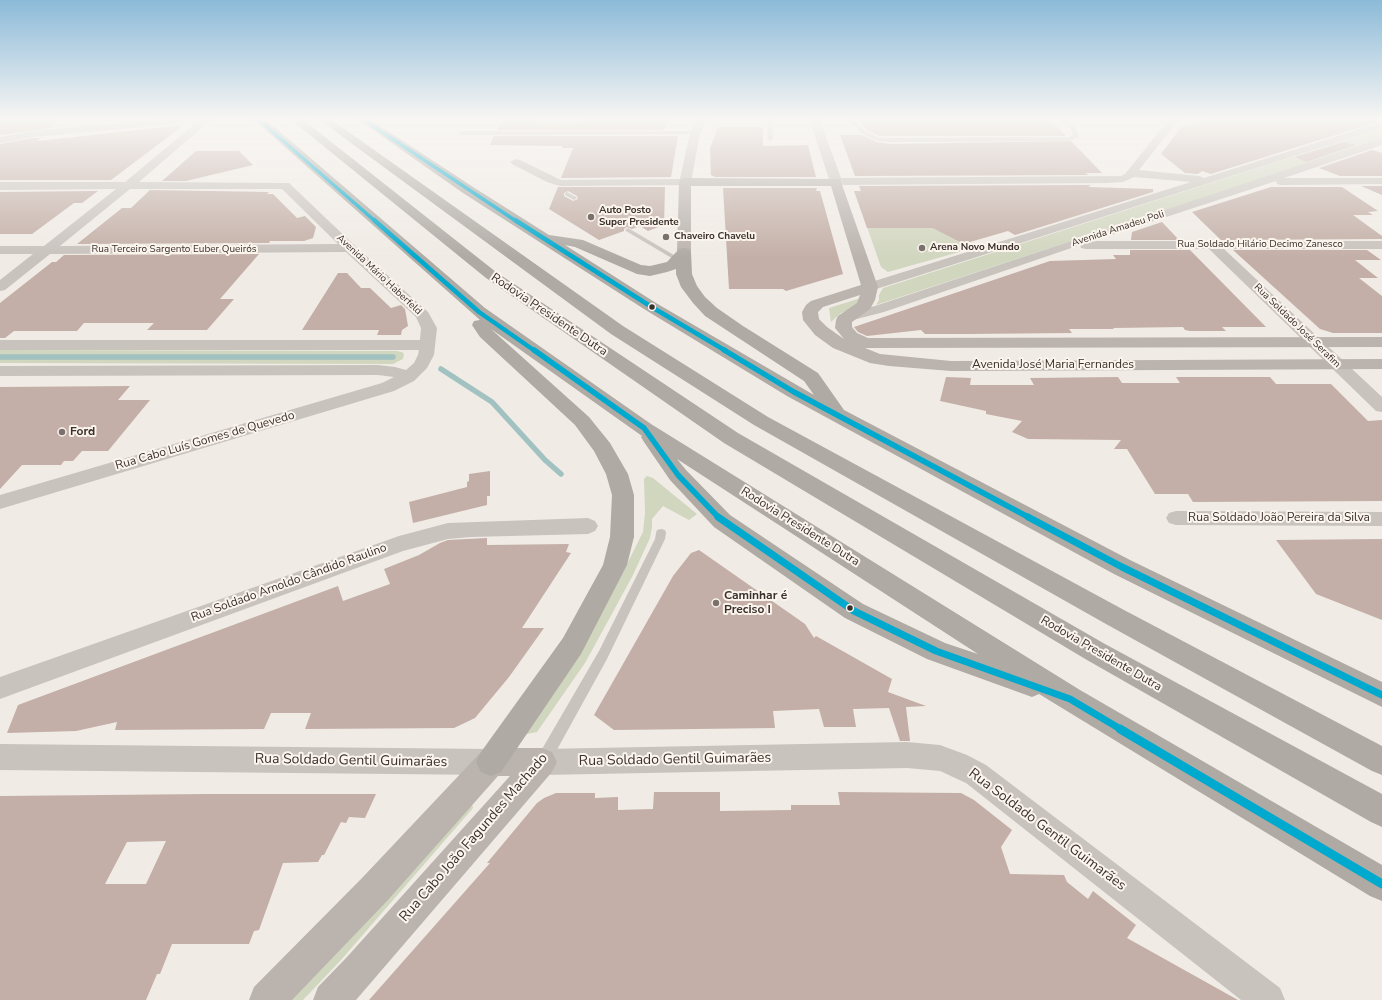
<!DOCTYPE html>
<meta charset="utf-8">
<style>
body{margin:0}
canvas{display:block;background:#f0ebe5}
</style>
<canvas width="1382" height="1000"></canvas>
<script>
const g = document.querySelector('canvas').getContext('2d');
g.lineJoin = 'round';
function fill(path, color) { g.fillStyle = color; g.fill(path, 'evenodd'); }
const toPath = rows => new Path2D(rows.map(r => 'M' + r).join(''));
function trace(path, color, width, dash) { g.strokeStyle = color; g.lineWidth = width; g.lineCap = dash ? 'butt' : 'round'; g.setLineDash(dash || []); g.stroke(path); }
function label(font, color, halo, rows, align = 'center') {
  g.font = font + ' "Nunito Sans",sans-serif'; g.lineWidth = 4; g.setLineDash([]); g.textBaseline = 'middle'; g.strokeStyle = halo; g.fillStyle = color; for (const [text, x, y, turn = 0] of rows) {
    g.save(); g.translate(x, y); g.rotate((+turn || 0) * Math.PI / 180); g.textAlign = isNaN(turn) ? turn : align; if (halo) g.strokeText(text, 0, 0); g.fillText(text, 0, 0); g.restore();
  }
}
fill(toPath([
 [1382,128,1382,139,876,305,879,300,879,295,883,288],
 [866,224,931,226,970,249,888,272,881,267],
 [864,297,861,305,841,313,831,322,829,308],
 [0,350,396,351,402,352,404,354,403,359,393,364,0,363],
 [647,476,653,478,697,514,689,520,663,506,652,519,652,527,650,538,632,577,585,663,537,732,527,734,521,730,622,574,643,532,645,513,644,479],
 [471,800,473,808,341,960,303,1000,275,1000]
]), '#d1d6bf');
trace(toPath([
 [0,357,393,357],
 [441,369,492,402,545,460,561,474]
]), '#a1c2c1', 5.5);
fill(toPath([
 [0,118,59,118,50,128,0,135],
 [589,118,669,118,664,130,497,130,502,120,534,119,533,123,577,122,588,121],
 [859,118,1049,118,1066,136,879,136,865,129],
 [1215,118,1377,118,1377,122,1211,174,1202,171,1198,174,1185,173,1161,154,1181,127],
 [184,125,111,180,0,180,0,144,33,138,40,138,38,141],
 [718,127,763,127,763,146,808,145,816,177,715,177,711,175,710,148],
 [840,135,862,135,877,142,890,144,1071,141,1102,173,1085,173,1089,175,855,176],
 [494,136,678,136,671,177,561,178,573,148,562,148,563,146,490,145],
 [1344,142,1356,145,1306,162,1295,157],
 [1372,150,1382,153,1382,176,1340,176,1319,168],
 [196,151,239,151,253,165,186,181,162,181],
 [1091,185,1088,187,1153,189,1153,192,1015,235,1008,231,963,244,933,228,867,228,854,191,861,191,859,186],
 [1361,186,1382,186,1382,195],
 [558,187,665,187,664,225,648,231,640,226,632,229,627,227,624,229,624,231,599,240,549,209],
 [568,191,577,196,578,199,573,201,564,196,564,193],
 [1271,187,1342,187,1378,211,1368,212,1373,215,1353,215,1382,236,1382,239,1221,240,1192,212],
 [723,188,817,188,816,191,820,191,843,274,786,291,783,289,729,289],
 [150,190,269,192,267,194,273,194,297,218,305,216,316,227,313,238,304,241,270,241,269,243,77,244,122,208,131,208],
 [0,191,0,192,98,191,82,203,74,203,32,234,0,234],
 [1162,222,1179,240,1131,240,1132,232],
 [1130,250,1190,250,1266,327,1222,327,1226,331,1190,331,1185,330,1183,327,1113,328,1114,329,1069,329,1072,333,966,334,925,334,921,330,867,336,858,332,854,327,1050,261,1116,259,1113,255,1130,255],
 [1233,250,1367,250,1381,260,1355,260,1378,278,1359,278,1382,296,1382,333,1333,333,1320,329],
 [259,254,220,299,234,299,207,330,147,330,154,323,84,323,77,331,14,331,5,338,0,338,0,303,52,262,56,262,64,255],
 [338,273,347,273,361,288,370,288,391,308,401,305,405,309,408,326,402,330,401,335,377,335,379,330,302,330],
 [946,377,971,378,970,385,1034,385,1030,378,1118,377,1122,383,1180,383,1176,377,1270,377,1276,384,1331,384,1368,421,1382,420,1382,501,1193,502,1188,494,1155,494,1127,449,1114,449,1121,440,1028,439,1012,432,1022,421,986,414,986,411,940,401],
 [130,386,118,400,150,400,108,451,82,451,73,461,64,461,61,465,22,465,0,489,0,387],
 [490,471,490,496,487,496,487,505,413,523,409,502,467,487,467,482,469,481,469,474],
 [487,538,487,545,569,544,566,552,571,553,522,628,544,628,509,677,475,718,454,728,305,729,311,713,271,713,264,729,115,730,117,722,76,731,7,733,18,705,338,586,343,601,390,584,384,569,419,555,440,543,448,540],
 [1382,539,1382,620,1316,594,1276,540],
 [699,550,805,624,814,638,816,636,892,679,888,692,926,706,906,707,910,741,900,741,889,708,853,709,856,727,824,727,819,709,773,711,775,728,614,730,594,715,673,576,691,553],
 [654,792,720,792,720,811,791,810,791,805,840,805,838,792,961,793,974,800,1012,830,1001,847,1010,874,1064,875,1067,882,1088,899,1093,891,1136,925,1127,938,1238,1000,369,1000,490,863,487,863,537,803,544,798,556,793,595,793,595,798,618,797,618,810,653,809],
 [208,794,376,794,365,818,349,817,346,823,341,822,324,855,322,855,318,862,283,863,259,930,254,931,249,944,172,944,160,974,157,974,146,1000,0,1000,0,796],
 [166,841,146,884,105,884,127,842]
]), '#c3afa7');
fill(toPath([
 [768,118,772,118,773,139,770,141,767,139,768,118],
 [847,118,852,118,864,130,873,135,879,138,890,138,1068,137,1073,136,1071,129,1059,118,1064,118,1075,127,1079,137,1068,141,890,142,878,141,869,137,860,132,847,118],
 [695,131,697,132,697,134,462,135,459,133,462,131,695,131],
 [567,192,576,197,577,198,574,200,565,195,565,193,567,192],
 [628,228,679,258,680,259,675,260,626,231,625,230,628,228],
 [661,529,665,530,666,533,665,539,607,659,548,766,543,767,538,766,536,761,538,756,599,651,655,539,656,533,657,530,661,529]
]), '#c9c3be');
fill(toPath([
 [175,118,213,118,139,182,289,183,354,245,428,312,437,328,434,355,427,368,414,381,394,391,0,509,0,495,382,383,394,377,378,375,0,376,0,366,378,365,395,367,406,370,414,363,418,355,419,350,0,350,0,340,420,340,421,328,416,317,346,252,50,254,5,290,0,291,0,280,33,254,0,254,0,246,44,246,116,189,0,190,0,182,125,182,197,122,33,137,0,143,0,137,33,131,175,118],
 [130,189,282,189,338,244,60,246,130,189],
 [698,118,708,118,700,133,691,182,689,184,685,185,560,186,547,182,512,164,510,162,516,159,520,160,561,180,680,179,690,133,698,118],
 [809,118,819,118,841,178,1121,176,1125,174,1170,118,1180,118,1139,170,1199,176,1204,178,1382,122,1382,128,870,291,865,290,863,287,865,284,1191,182,1134,177,1123,182,1107,183,836,185,832,184,830,182,809,118],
 [1382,138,1382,145,1284,178,1382,178,1382,184,1281,185,1277,184,1276,181,1093,241,1382,241,1382,249,1224,249,1382,397,1382,412,1376,411,1209,249,1086,249,1081,248,1080,245,884,312,853,320,848,318,845,315,848,312,875,306,1382,138],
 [1176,511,1382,512,1382,526,1176,525,1169,523,1166,518,1169,513,1176,511],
 [588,518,595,521,598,526,595,531,588,534,471,537,448,539,403,551,0,699,0,677,399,536,448,523,588,518],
 [907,742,940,745,967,755,986,765,1280,988,1285,1000,1241,1000,966,783,940,771,907,768,542,775,532,771,529,762,532,753,542,749,907,742],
 [0,744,491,749,501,753,504,762,501,771,491,775,0,770,0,744]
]), '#c9c3be');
fill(toPath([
 [685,178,840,179,878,287,875,300,870,309,852,322,852,327,857,333,868,338,1382,337,1382,347,865,348,880,354,951,361,1382,359,1382,369,951,371,889,366,870,363,833,348,815,335,803,320,802,312,806,305,811,301,861,285,831,186,691,186,691,252,689,255,684,256,679,255,677,252,679,182,681,179,685,178],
 [860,295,857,303,838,316,836,320,835,328,844,339,827,327,819,319,818,312,823,307,860,295],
 [491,748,542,748,552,752,557,762,552,772,356,1000,313,1000,318,987,347,957,510,776,498,776,387,901,292,1000,249,1000,254,987,363,877,481,752,491,748]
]), '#bab3ae');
fill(toPath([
 [252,118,264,118,485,308,651,424,1080,690,1382,865,1382,901,1370,896,1039,694,1032,697,927,659,845,618,714,527,670,480,644,442,641,437,642,436,491,329,589,417,610,443,628,474,634,495,634,537,627,565,581,654,501,772,491,776,481,772,476,762,481,752,563,638,603,565,610,537,612,495,606,474,594,451,575,425,480,337,472,325,474,321,480,320,252,118],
 [677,459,978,654,945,643,863,604,730,515,686,470,677,459],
 [289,118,301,118,496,272,738,433,1105,644,1382,794,1382,827,1371,822,1087,660,724,443,486,278,289,118],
 [317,118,329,118,623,326,768,417,1124,610,1382,746,1382,775,1372,771,1106,624,754,425,611,334,317,118],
 [356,118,368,118,473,187,549,235,583,240,641,265,650,266,667,262,679,249,684,248,689,249,691,252,692,274,697,286,705,297,717,308,743,326,818,373,844,410,1130,560,1382,682,1382,707,1114,574,787,396,644,309,463,193,356,118],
 [565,245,575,247,637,274,650,276,667,272,676,269,676,274,681,287,693,303,705,316,804,381,814,395,656,303,565,245]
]), '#afaaa4');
trace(toPath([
 [257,118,375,221],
 [361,118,516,221]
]), '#00a9ce', 3.5);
trace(toPath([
 [374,220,479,312,535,351],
 [515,220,650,306,726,351]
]), '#00a9ce', 4.5);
trace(toPath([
 [534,350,644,428,678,475,719,518],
 [724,350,794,392,1030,518]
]), '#00a9ce', 5.5);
trace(toPath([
 [718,517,854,611,936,651,1070,699,1122,730],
 [1028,517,1122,567,1382,695]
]), '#00a9ce', 7);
trace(toPath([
 [1120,729,1382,884]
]), '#00a9ce', 9);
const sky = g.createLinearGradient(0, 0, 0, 258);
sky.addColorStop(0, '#8bbad8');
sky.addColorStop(0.46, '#f8f6f3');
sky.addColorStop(1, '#f8f6f300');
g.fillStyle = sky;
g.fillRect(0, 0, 1382, 258);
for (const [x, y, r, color] of [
 [591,217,4,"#7a716c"],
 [666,237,4,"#7a716c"],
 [922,248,4,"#7a716c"],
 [652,307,3.5,"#3b302b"],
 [62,432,4,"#7a716c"],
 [716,603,4,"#7a716c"],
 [850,608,3.5,"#3b302b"]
]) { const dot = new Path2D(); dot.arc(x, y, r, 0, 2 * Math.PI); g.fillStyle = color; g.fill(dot); trace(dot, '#fbf5ee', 1.5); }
label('bold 10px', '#3b302b', '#fbf5ee', [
 ["Auto Posto",599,211],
 ["Super Presidente",599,223],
 ["Chaveiro Chavelu",674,237],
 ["Arena Novo Mundo",930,248]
], 'left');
label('10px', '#3b302b', '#fbf5ee', [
 ["Avenida Amadeu Poli",1118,229,-18],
 ["Rua Soldado Hilário Decimo Zanesco",1260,245],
 ["Rua Terceiro Sargento Euber Queirós",174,250],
 ["Avenida Mário Haberfeld",379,275,43],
 ["Rua Soldado José Serafim",1297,326,44]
]);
label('12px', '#3b302b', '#fbf5ee', [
 ["Rodovia Presidente Dutra",549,315,34],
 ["Avenida José Maria Fernandes",1053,365],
 ["Rua Cabo Luís Gomes de Quevedo",205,441,-16],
 ["Rua Soldado João Pereira da Silva",1279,518],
 ["Rodovia Presidente Dutra",800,527,32],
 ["Rua Soldado Arnoldo Cândido Raulino",289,583,-20],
 ["Rodovia Presidente Dutra",1101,654,30]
]);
label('bold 12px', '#3b302b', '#fbf5ee', [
 ["Ford",70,432],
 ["Caminhar é",724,596],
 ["Preciso I",724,610]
], 'left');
label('14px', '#3b302b', '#fbf5ee', [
 ["Rua Soldado Gentil Guimarães",675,760,-1],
 ["Rua Soldado Gentil Guimarães",351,761,1],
 ["Rua Soldado Gentil Guimarães",1047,830,37],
 ["Rua Cabo João Fagundes Machado",474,838,-49]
]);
</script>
